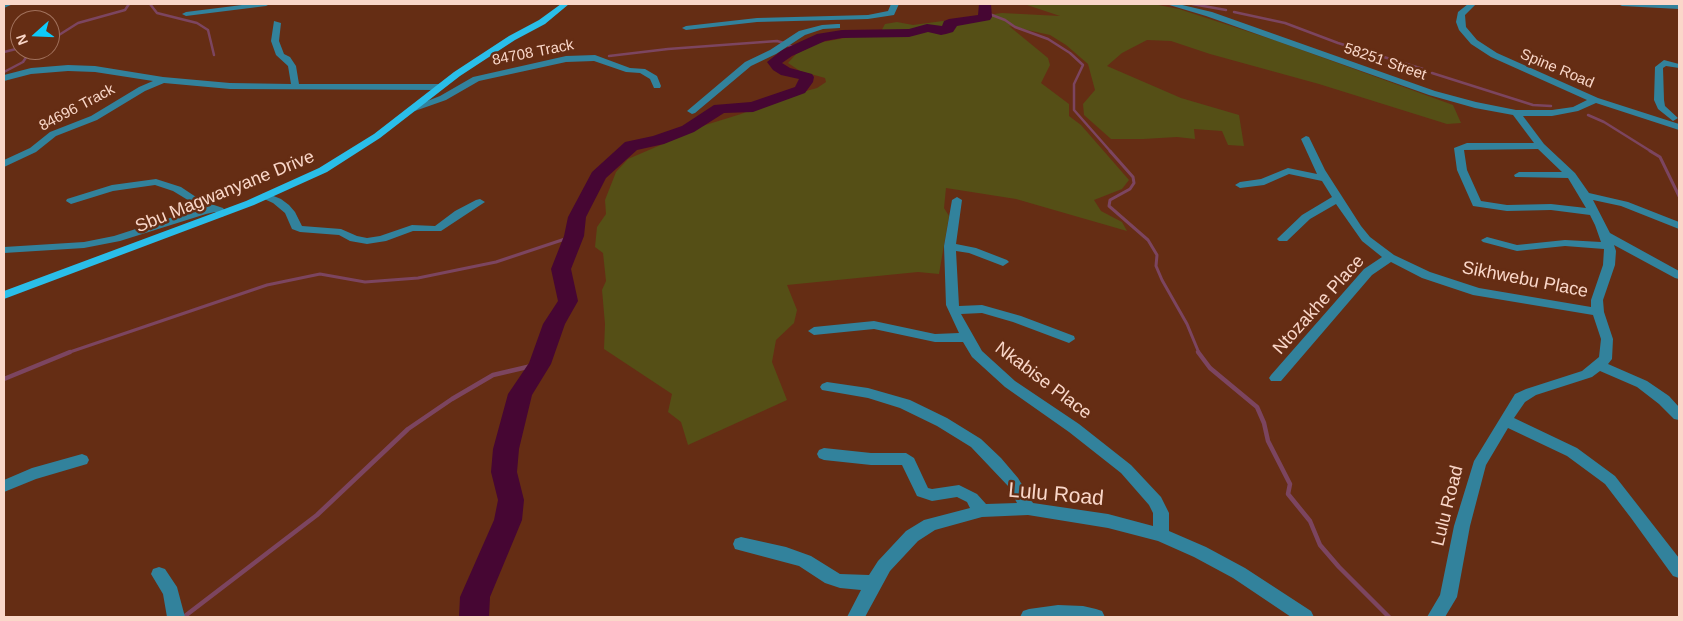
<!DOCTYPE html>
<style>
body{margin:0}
#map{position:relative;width:1683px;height:621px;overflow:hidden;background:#652d14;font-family:Helvetica,sans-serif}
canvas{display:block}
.frame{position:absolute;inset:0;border:5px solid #fad7c9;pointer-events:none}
.north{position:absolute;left:10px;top:10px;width:50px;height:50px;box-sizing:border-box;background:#652d14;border:1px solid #a1715c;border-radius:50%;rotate:250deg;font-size:14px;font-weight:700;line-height:20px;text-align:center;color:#fad7c9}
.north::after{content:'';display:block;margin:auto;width:18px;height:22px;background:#0ecafa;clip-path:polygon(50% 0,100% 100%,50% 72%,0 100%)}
</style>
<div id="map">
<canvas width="1683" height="621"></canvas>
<div class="frame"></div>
<div class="north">N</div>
</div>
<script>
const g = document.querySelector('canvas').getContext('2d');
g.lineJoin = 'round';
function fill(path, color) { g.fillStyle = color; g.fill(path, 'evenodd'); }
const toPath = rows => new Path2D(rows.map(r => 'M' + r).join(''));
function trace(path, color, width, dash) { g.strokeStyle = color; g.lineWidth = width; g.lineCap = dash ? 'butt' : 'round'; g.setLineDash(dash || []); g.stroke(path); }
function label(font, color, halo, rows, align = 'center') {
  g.font = font + ' Helvetica,sans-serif'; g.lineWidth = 5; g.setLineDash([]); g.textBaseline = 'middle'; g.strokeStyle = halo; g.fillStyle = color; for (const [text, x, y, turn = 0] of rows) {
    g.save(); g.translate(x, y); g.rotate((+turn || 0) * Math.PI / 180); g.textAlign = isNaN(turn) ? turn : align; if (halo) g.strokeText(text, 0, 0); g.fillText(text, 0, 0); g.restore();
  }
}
fill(toPath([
 [1024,4,1153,4,1179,9,1277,41,1453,105,1461,123,1447,124,1319,84,1210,54,1171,41,1147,40,1122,53,1107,66,1181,98,1239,115,1244,146,1228,145,1222,131,1194,129,1195,139,1177,137,1143,139,1111,139,1084,115,1083,104,1095,90,1088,64,1066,45,1050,35,1009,26,1048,58,1050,65,1041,83,1069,104,1069,116,1081,125,1129,180,1122,189,1094,200,1101,211,1122,222,1127,231,1016,199,946,188,944,208,949,216,939,274,918,272,787,285,797,310,794,323,776,340,772,362,787,400,688,445,681,422,668,412,672,394,604,349,605,324,602,290,606,281,603,253,595,247,597,227,606,214,605,200,616,172,628,159,663,144,686,131,741,114,777,99,817,88,826,82,825,78,800,71,788,63,796,54,818,43,855,36,878,37,885,24,897,22,913,25,1002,13,1060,16]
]), '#554f16');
trace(toPath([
 [150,4,157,13,197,23,208,30,214,55],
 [1192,4,1226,10],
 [984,12,1005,20,1015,27,1048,39,1070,53,1083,65,1074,84,1074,110,1111,152],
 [1234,12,1285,23,1338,43,1423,69],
 [50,38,59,35,78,23,125,10,129,4],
 [788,45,797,49],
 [4,52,20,48],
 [609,56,668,49,777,41,784,43],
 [4,72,23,62,27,56,26,50],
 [1432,73,1533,105,1551,106],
 [1588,115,1604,122,1652,152]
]), '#7c4560', 2.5);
trace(toPath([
 [1110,151,1133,177,1134,183,1130,189,1110,200,1109,206,1148,240,1157,255,1156,266,1162,280,1187,324,1199,353],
 [1650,151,1660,157,1679,196],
 [67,353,267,285,320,274,365,282,418,278,496,262,574,236]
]), '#7c4560', 3);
trace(toPath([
 [1198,352,1210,368,1257,407,1264,423,1268,441,1290,484,1288,494,1310,521,1320,545,1339,567,1389,617],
 [4,379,70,352],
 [185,616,317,515,408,429,452,399,493,375,540,364]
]), '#7c4560', 4.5);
fill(toPath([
 [979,4,991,4,992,17,990,20,957,26,953,32,946,34,941,35,928,32,909,37,842,38,825,41,792,56,782,63,790,68,812,74,814,77,813,82,805,93,753,112,724,113,694,132,664,144,637,150,606,178,586,217,584,236,571,269,578,301,565,324,551,364,532,395,519,449,517,472,524,500,522,520,490,597,489,617,459,617,460,597,494,520,498,500,491,472,493,449,508,394,529,363,543,324,558,301,551,269,564,236,568,217,592,172,625,142,653,136,682,126,714,105,751,102,795,87,799,79,781,75,773,70,767,62,782,50,817,34,842,30,909,29,927,24,942,26,944,21,949,19,978,15,979,4]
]), '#460633');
fill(toPath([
 [4,4,13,4,4,8,4,4],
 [250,4,270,4,266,6,186,16,182,14,186,12,250,4],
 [891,4,899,4,894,15,868,19,757,22,686,30,682,28,686,26,757,18,868,15,888,11,891,4],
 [1166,4,1178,4,1212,12,1435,91,1476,102,1516,110,1552,110,1573,107,1587,100,1491,57,1471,44,1459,30,1456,22,1458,12,1468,4,1476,4,1465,15,1466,27,1477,40,1497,53,1598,98,1679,124,1679,130,1596,103,1578,111,1552,116,1523,116,1544,144,1575,173,1589,193,1628,202,1679,222,1679,229,1621,206,1593,200,1610,233,1679,271,1679,279,1675,278,1614,245,1616,251,1615,265,1603,300,1604,312,1613,339,1612,359,1608,364,1647,381,1669,396,1679,407,1679,420,1674,419,1659,404,1637,387,1600,371,1592,377,1536,395,1525,402,1514,418,1577,448,1615,476,1679,558,1679,578,1673,576,1631,518,1605,484,1567,456,1508,428,1486,465,1470,526,1457,597,1445,617,1427,617,1440,595,1454,526,1474,461,1515,394,1526,389,1582,371,1599,357,1601,339,1593,315,1473,295,1422,278,1391,262,1372,275,1281,381,1271,381,1269,378,1271,375,1364,269,1382,257,1362,241,1336,204,1310,219,1287,241,1279,241,1277,239,1279,237,1302,215,1332,197,1322,181,1289,174,1264,185,1240,188,1235,185,1240,182,1261,179,1288,168,1317,174,1301,139,1306,136,1309,137,1325,170,1361,226,1370,237,1394,255,1430,272,1479,288,1591,307,1591,300,1603,265,1604,249,1565,246,1517,251,1483,242,1481,240,1487,237,1517,245,1565,240,1601,242,1595,225,1590,215,1551,210,1507,211,1473,206,1457,170,1454,148,1467,143,1534,143,1513,115,1475,108,1429,95,1206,16,1166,4],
 [1538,149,1562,172,1519,172,1514,175,1515,177,1568,178,1586,208,1551,204,1507,205,1481,201,1467,170,1464,150,1538,149],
 [1618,4,1679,5,1679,9,1622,6,1618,4],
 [274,21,281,23,279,41,284,54,290,57,296,66,299,84,440,84,444,87,440,90,230,89,164,83,145,91,97,120,56,136,36,152,4,167,4,160,30,148,50,132,91,116,139,87,153,81,95,72,68,71,31,74,4,81,4,75,31,68,68,65,95,66,163,77,230,83,291,84,288,66,276,55,271,41,274,21],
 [837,24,840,24,840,28,823,29,805,35,776,54,751,66,695,113,692,114,687,111,745,62,770,50,799,31,822,25,837,24],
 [595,55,630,68,645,69,657,76,661,86,660,88,654,88,650,79,640,73,626,72,594,61,566,62,479,81,446,100,412,112,407,109,440,96,473,77,566,56,595,55],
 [1664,60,1679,64,1679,68,1666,66,1663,68,1664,100,1665,106,1678,118,1673,121,1658,109,1654,100,1655,67,1664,60],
 [156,179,181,187,202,201,223,208,227,214,222,217,215,212,206,214,120,241,84,248,4,253,4,247,84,242,114,236,201,208,173,191,155,185,113,191,71,204,66,201,67,199,112,185,156,179],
 [266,193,281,199,289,205,295,212,302,226,341,229,357,236,367,238,380,236,412,225,435,226,455,211,476,200,480,199,485,202,441,231,413,231,386,241,367,244,350,241,339,235,300,232,292,229,285,213,273,203,262,198,261,196,262,194,266,193],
 [957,197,962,200,956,244,976,248,1007,260,1009,262,1003,266,969,253,956,251,959,306,982,305,1021,316,1074,336,1075,339,1069,343,1013,322,982,313,961,314,982,351,1015,381,1079,424,1131,465,1161,497,1169,513,1169,531,1206,547,1245,568,1311,611,1314,617,1291,617,1233,578,1194,557,1158,541,1108,528,1028,515,982,517,935,530,918,541,890,571,865,617,847,617,861,590,840,588,825,583,799,566,735,549,733,544,735,539,741,537,786,547,811,556,840,574,869,575,878,561,906,531,924,520,970,508,967,502,957,497,932,501,917,496,902,465,871,465,824,460,819,458,817,454,819,450,824,448,871,453,906,453,914,458,928,488,932,489,959,485,977,494,986,504,1017,503,1008,486,971,447,937,426,900,408,868,398,822,390,820,387,822,384,827,382,868,388,910,400,947,418,981,439,1001,458,1018,478,1033,503,1108,514,1153,526,1153,513,1149,505,1121,473,1069,432,1005,387,972,357,963,342,935,342,874,329,814,335,808,331,814,327,874,321,935,334,959,333,946,305,944,246,952,200,957,197],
 [82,454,87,456,89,460,87,464,36,479,4,492,4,480,32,468,82,454],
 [159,567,165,569,177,587,185,617,167,617,163,594,151,574,153,569,159,567],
 [1058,605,1083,606,1096,609,1102,611,1105,617,1020,617,1023,611,1029,609,1058,605]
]), '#32829c');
fill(toPath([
 [561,4,569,4,545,24,515,40,460,76,380,138,327,172,254,205,4,299,4,291,246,201,319,168,374,134,454,72,509,36,539,20,561,4]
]), '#2abee9');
label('15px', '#fad7c9', '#652d14', [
 ["84708 Track",533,53,-11],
 ["58251 Street",1385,62,19],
 ["Spine Road",1557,69,23],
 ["84696 Track",77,108,-28]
]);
label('18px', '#fad7c9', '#652d14', [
 ["Sbu Magwanyane Drive",225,192,-22],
 ["Sikhwebu Place",1525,280,11],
 ["Ntozakhe Place",1319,305,-48],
 ["Nkabise Place",1043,381,37],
 ["Lulu Road",1448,506,-76]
]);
label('21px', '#fad7c9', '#652d14', [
 ["Lulu Road",1056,495,5]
]);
</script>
